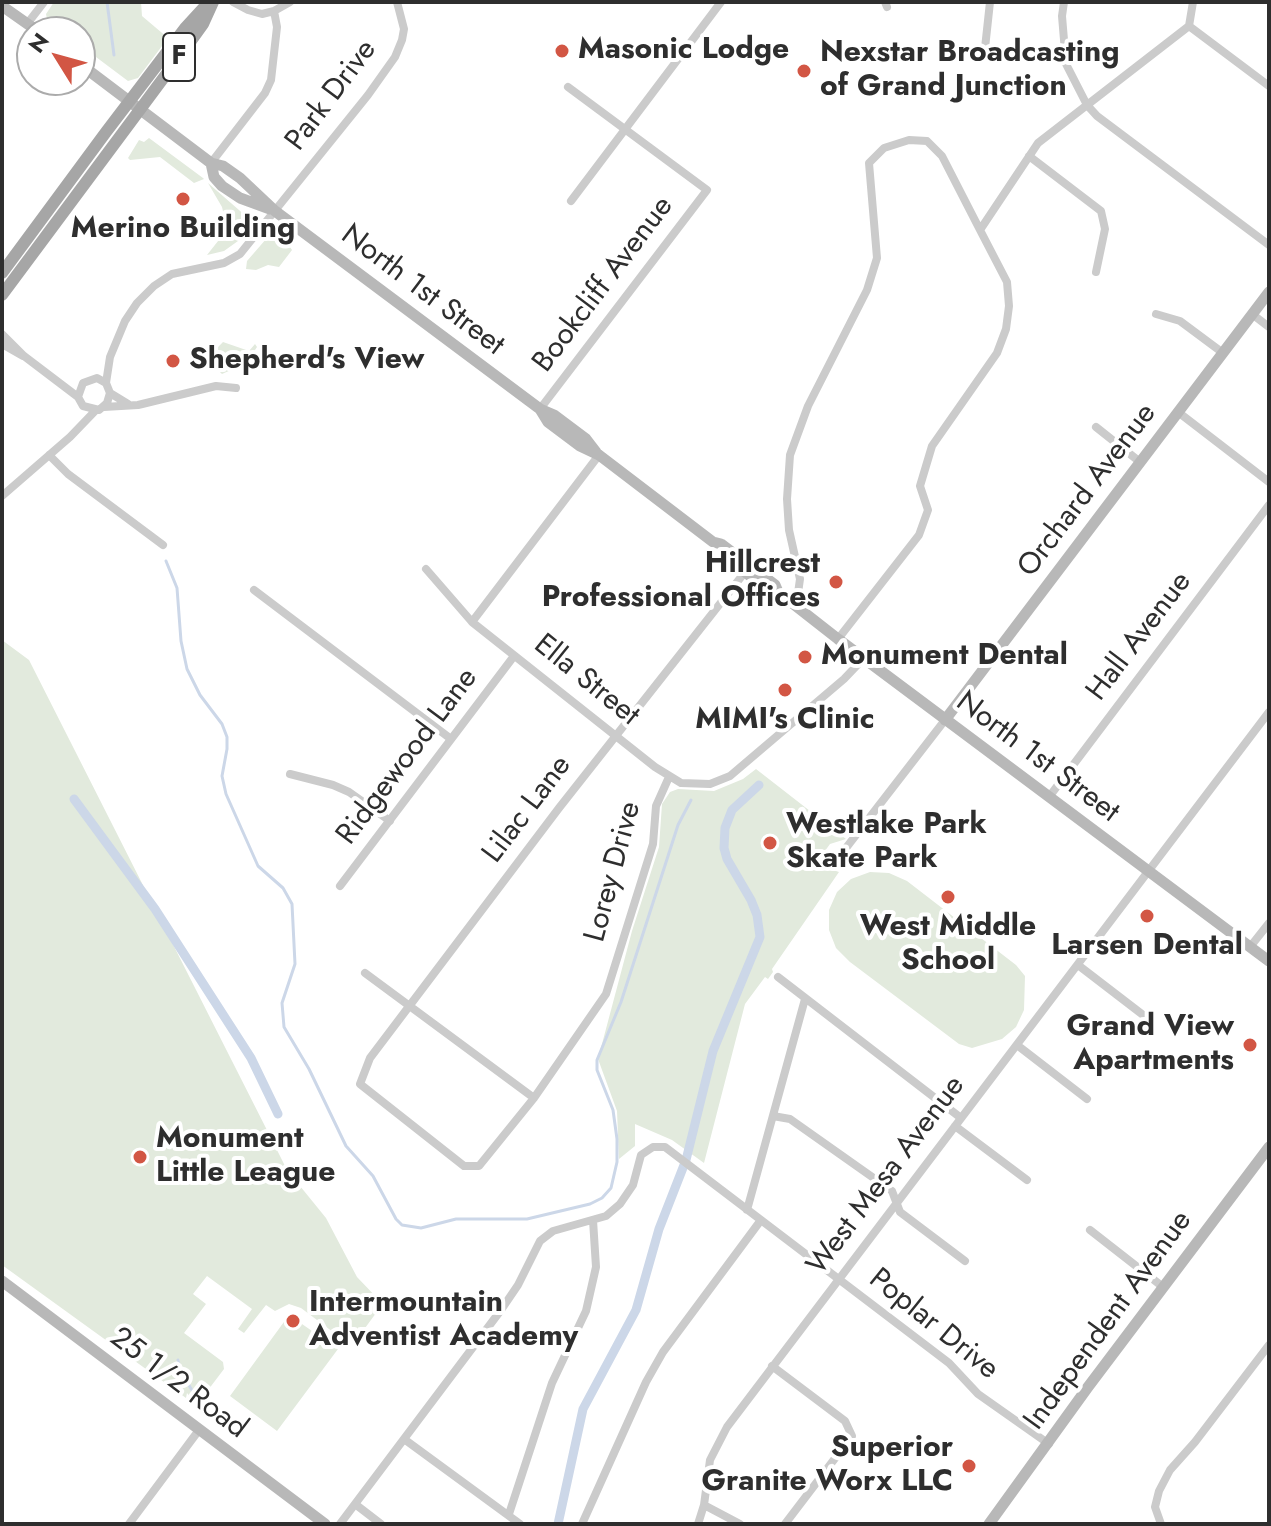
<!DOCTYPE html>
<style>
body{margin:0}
#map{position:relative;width:1271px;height:1526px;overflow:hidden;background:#fff;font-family:Jost,sans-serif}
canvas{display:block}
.frame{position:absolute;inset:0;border:4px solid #2e2e2e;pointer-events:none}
.north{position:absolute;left:16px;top:16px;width:80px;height:80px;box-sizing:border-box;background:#fff;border:2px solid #ababab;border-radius:50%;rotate:307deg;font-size:22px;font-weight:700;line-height:32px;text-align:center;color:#2e2e2e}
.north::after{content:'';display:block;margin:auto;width:28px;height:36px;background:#d25644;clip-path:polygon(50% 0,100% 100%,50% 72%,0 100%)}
</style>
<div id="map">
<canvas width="1271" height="1526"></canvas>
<div class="frame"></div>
<div class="north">N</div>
</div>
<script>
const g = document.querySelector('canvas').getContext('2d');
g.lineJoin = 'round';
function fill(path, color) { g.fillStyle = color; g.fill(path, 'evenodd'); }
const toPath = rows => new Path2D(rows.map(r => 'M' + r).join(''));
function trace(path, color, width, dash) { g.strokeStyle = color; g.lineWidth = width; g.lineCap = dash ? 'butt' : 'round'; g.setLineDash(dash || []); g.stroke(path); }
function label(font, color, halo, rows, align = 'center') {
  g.font = font + ' Jost,sans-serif'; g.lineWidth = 8; g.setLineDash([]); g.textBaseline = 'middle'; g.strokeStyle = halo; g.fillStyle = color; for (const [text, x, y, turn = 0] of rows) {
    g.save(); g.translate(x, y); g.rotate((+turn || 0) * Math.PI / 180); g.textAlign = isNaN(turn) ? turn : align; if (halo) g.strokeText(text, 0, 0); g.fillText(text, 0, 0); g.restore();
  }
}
fill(toPath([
 [54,2,141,2,142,16,168,38,138,78,128,81,80,45,80,32,63,32,47,19,46,14],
 [149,138,203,178,204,179,194,183,160,157,130,160,128,158,139,140,144,142],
 [208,183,247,217,239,224,238,229,243,235,238,241,224,251,207,255,222,236,225,220,222,207],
 [273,231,282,231,293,239,288,244,292,250,279,267,268,265,256,270,246,269,247,261],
 [223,342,249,351,255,344,257,347,243,368,231,370,222,374,217,369,210,368,209,356],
 [2,640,29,660,272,1140,287,1170,285,1174,300,1186,326,1218,357,1277,380,1301,379,1309,357,1339,352,1342,345,1341,301,1308,289,1304,275,1311,266,1305,244,1333,238,1329,252,1309,207,1276,193,1294,206,1304,184,1333,223,1362,224,1369,196,1406,190,1402,195,1399,196,1395,181,1369,179,1359,178,1367,192,1393,190,1397,187,1393,186,1398,2,1265],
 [756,769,846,839,830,844,822,855,827,868,839,872,772,969,773,972,768,979,765,977,745,1004,704,1163,672,1140,635,1124,635,1146,619,1159,617,1111,598,1059,632,931,659,847,662,804,670,792,678,789,714,791,743,779],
 [870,872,889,873,907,881,1016,965,1025,976,1024,1010,1016,1027,1002,1039,972,1048,959,1044,850,962,836,948,829,930,829,910,837,892,851,879],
 [289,1315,338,1349,277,1431,230,1396]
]), '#e2eadd');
trace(toPath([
 [107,2,114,55],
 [166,561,177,588,181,641,187,669,200,695,222,724,227,737,227,749,222,776,226,794,258,866,283,888,292,904,295,964,282,1003,284,1027,309,1069,346,1146,373,1176,396,1219,402,1225,421,1228,456,1219,527,1219,590,1204,602,1198,611,1188,617,1162,617,1139,613,1110,597,1070,597,1060,621,1002,678,825,691,800],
 [178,1360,180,1370,193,1392,189,1400]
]), '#ccd7e8', 3);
trace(toPath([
 [74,799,155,909,251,1058,278,1114],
 [558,1524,583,1409,636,1310,659,1229,686,1160,713,1051,760,937,757,915,751,900,727,859,724,848,725,828,732,810,759,785]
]), '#ccd7e8', 9);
trace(toPath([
 [233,2,248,10,262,14,274,11,290,2],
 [885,2,887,7],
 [1064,2,1062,16,1066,64,1087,105,1097,116,1269,245],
 [27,24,44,2],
 [1189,26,1269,86],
 [985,48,990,2],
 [1029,156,1101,211,1105,229,1096,272],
 [211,163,265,93,271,80,277,27,274,11],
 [571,201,721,2],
 [1156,314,1180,321,1223,353],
 [1252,314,1269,327],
 [2,334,24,356,78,397],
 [2,344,23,356],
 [106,383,110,357,125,321,137,303,154,286,172,274,224,263,240,254,368,95,395,57,402,40,404,29,397,2],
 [110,393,107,403,99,410,83,406,78,397,83,383,97,378,106,383,110,393,128,404],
 [104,407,138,405,216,386,236,388],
 [540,409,707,190,568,87],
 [1178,412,1269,482],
 [1096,427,1140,462],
 [49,455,68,474,163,545],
 [2,496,70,437,96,410],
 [426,569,472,622,655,767,681,783,710,784,730,776,844,679,864,658],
 [254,590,451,739],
 [796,607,800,579,789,530,787,499,790,455,808,406,867,290,877,258,869,163,884,148,909,140,927,141,942,156,980,230],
 [472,622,599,455],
 [838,639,919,535,928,510,920,486,932,446,997,353,1006,329,1009,306,1007,282,980,230,1038,143,1189,26,1193,2],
 [290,774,333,785,349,792,390,821],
 [669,777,656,806,653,844,606,994,534,1098,479,1166,464,1166,360,1084,370,1058,559,808,745,572],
 [1049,797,1269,505],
 [839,857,945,720],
 [340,886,514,656],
 [1250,947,1269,923],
 [1078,965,1147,1018],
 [365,973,534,1098],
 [778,977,961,1118],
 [1017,1045,1087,1099],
 [773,1116,790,1119,892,1191,900,1212,965,1261],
 [955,1126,1027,1180],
 [747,1210,805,999],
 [1090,1230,1163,1287],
 [772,1366,845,1421,852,1436,785,1524],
 [404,1439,520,1524],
 [355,1504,381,1524],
 [704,1505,740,1524],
 [509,1514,552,1383,586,1311,596,1267,593,1220],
 [129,1524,199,1430],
 [340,1524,501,1310,518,1285,540,1241,553,1231,606,1216,620,1204,633,1185,641,1155,653,1147,665,1147,949,1363,978,1394,1049,1444],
 [582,1524,646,1382,663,1352,761,1220],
 [698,1524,704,1505,710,1460,727,1427,1269,712],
 [1161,1524,1155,1507,1159,1491,1170,1470,1195,1442,1269,1345]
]), '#cbcbcb', 8);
trace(toPath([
 [2,6,39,32],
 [80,64,211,163,223,166,240,178,275,211,540,409,554,415,586,439,596,452],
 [211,163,214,177,222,186,240,198,270,209],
 [540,409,548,422,580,446,599,455,713,542,721,544,775,585,778,592,838,639,1269,961],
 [726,557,769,591,778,592],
 [945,720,1269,292],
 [2,1281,325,1524],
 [989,1524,1088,1387,1269,1147]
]), '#b8b8b8', 11);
trace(toPath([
 [2,273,106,132,186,27,209,2],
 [2,295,188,45,203,24,213,2]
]), '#a6a6a6', 12);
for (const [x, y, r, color] of [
 [562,51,8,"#d25644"],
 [804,71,8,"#d25644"],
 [183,199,8,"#d25644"],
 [173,361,8,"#d25644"],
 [836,582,8,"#d25644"],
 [805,657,8,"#d25644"],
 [785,690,8,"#d25644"],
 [770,843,8,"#d25644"],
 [948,897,8,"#d25644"],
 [1147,916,8,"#d25644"],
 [1250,1045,8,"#d25644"],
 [140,1157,8,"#d25644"],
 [293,1321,8,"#d25644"],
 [969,1466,8,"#d25644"]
]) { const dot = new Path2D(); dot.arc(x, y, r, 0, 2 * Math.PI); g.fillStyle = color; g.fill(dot); trace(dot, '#fff', 3); }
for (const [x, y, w] of [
 [179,57,32]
]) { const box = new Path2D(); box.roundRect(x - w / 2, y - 24, w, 48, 6); g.fillStyle = '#fff'; g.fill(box); trace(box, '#2e2e2e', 2); }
label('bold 28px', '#2e2e2e', null, [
 ["F",179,57]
]);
label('bold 30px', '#2e2e2e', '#fff', [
 ["Masonic Lodge",578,51],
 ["Nexstar Broadcasting",820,54],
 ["of Grand Junction",820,88],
 ["Merino Building",183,230,"center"],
 ["Shepherd's View",189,361],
 ["Hillcrest",820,565,"right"],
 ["Professional Offices",820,599,"right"],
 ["Monument Dental",821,657],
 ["MIMI's Clinic",785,721,"center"],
 ["Westlake Park",786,826],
 ["Skate Park",786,860],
 ["West Middle",948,928,"center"],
 ["School",948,962,"center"],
 ["Larsen Dental",1147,947,"center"],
 ["Grand View",1234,1028,"right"],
 ["Apartments",1234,1062,"right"],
 ["Monument",156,1140],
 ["Little League",156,1174],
 ["Intermountain",309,1304],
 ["Adventist Academy",309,1338],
 ["Superior",953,1449,"right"],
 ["Granite Worx LLC",953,1483,"right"]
], 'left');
label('30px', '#2e2e2e', '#fff', [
 ["Park Drive",332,96,-53],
 ["Bookcliff Avenue",604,285,-53],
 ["North 1st Street",422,291,37],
 ["Orchard Avenue",1088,491,-53],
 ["Hall Avenue",1140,637,-53],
 ["Ella Street",586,681,39],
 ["Ridgewood Lane",408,757,-53],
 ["North 1st Street",1037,758,37],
 ["Lilac Lane",528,810,-53],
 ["Lorey Drive",614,872,-75],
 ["West Mesa Avenue",887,1176,-53],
 ["Independent Avenue",1109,1321,-54],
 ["Poplar Drive",933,1325,39],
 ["25 1/2 Road",178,1384,37]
]);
</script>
